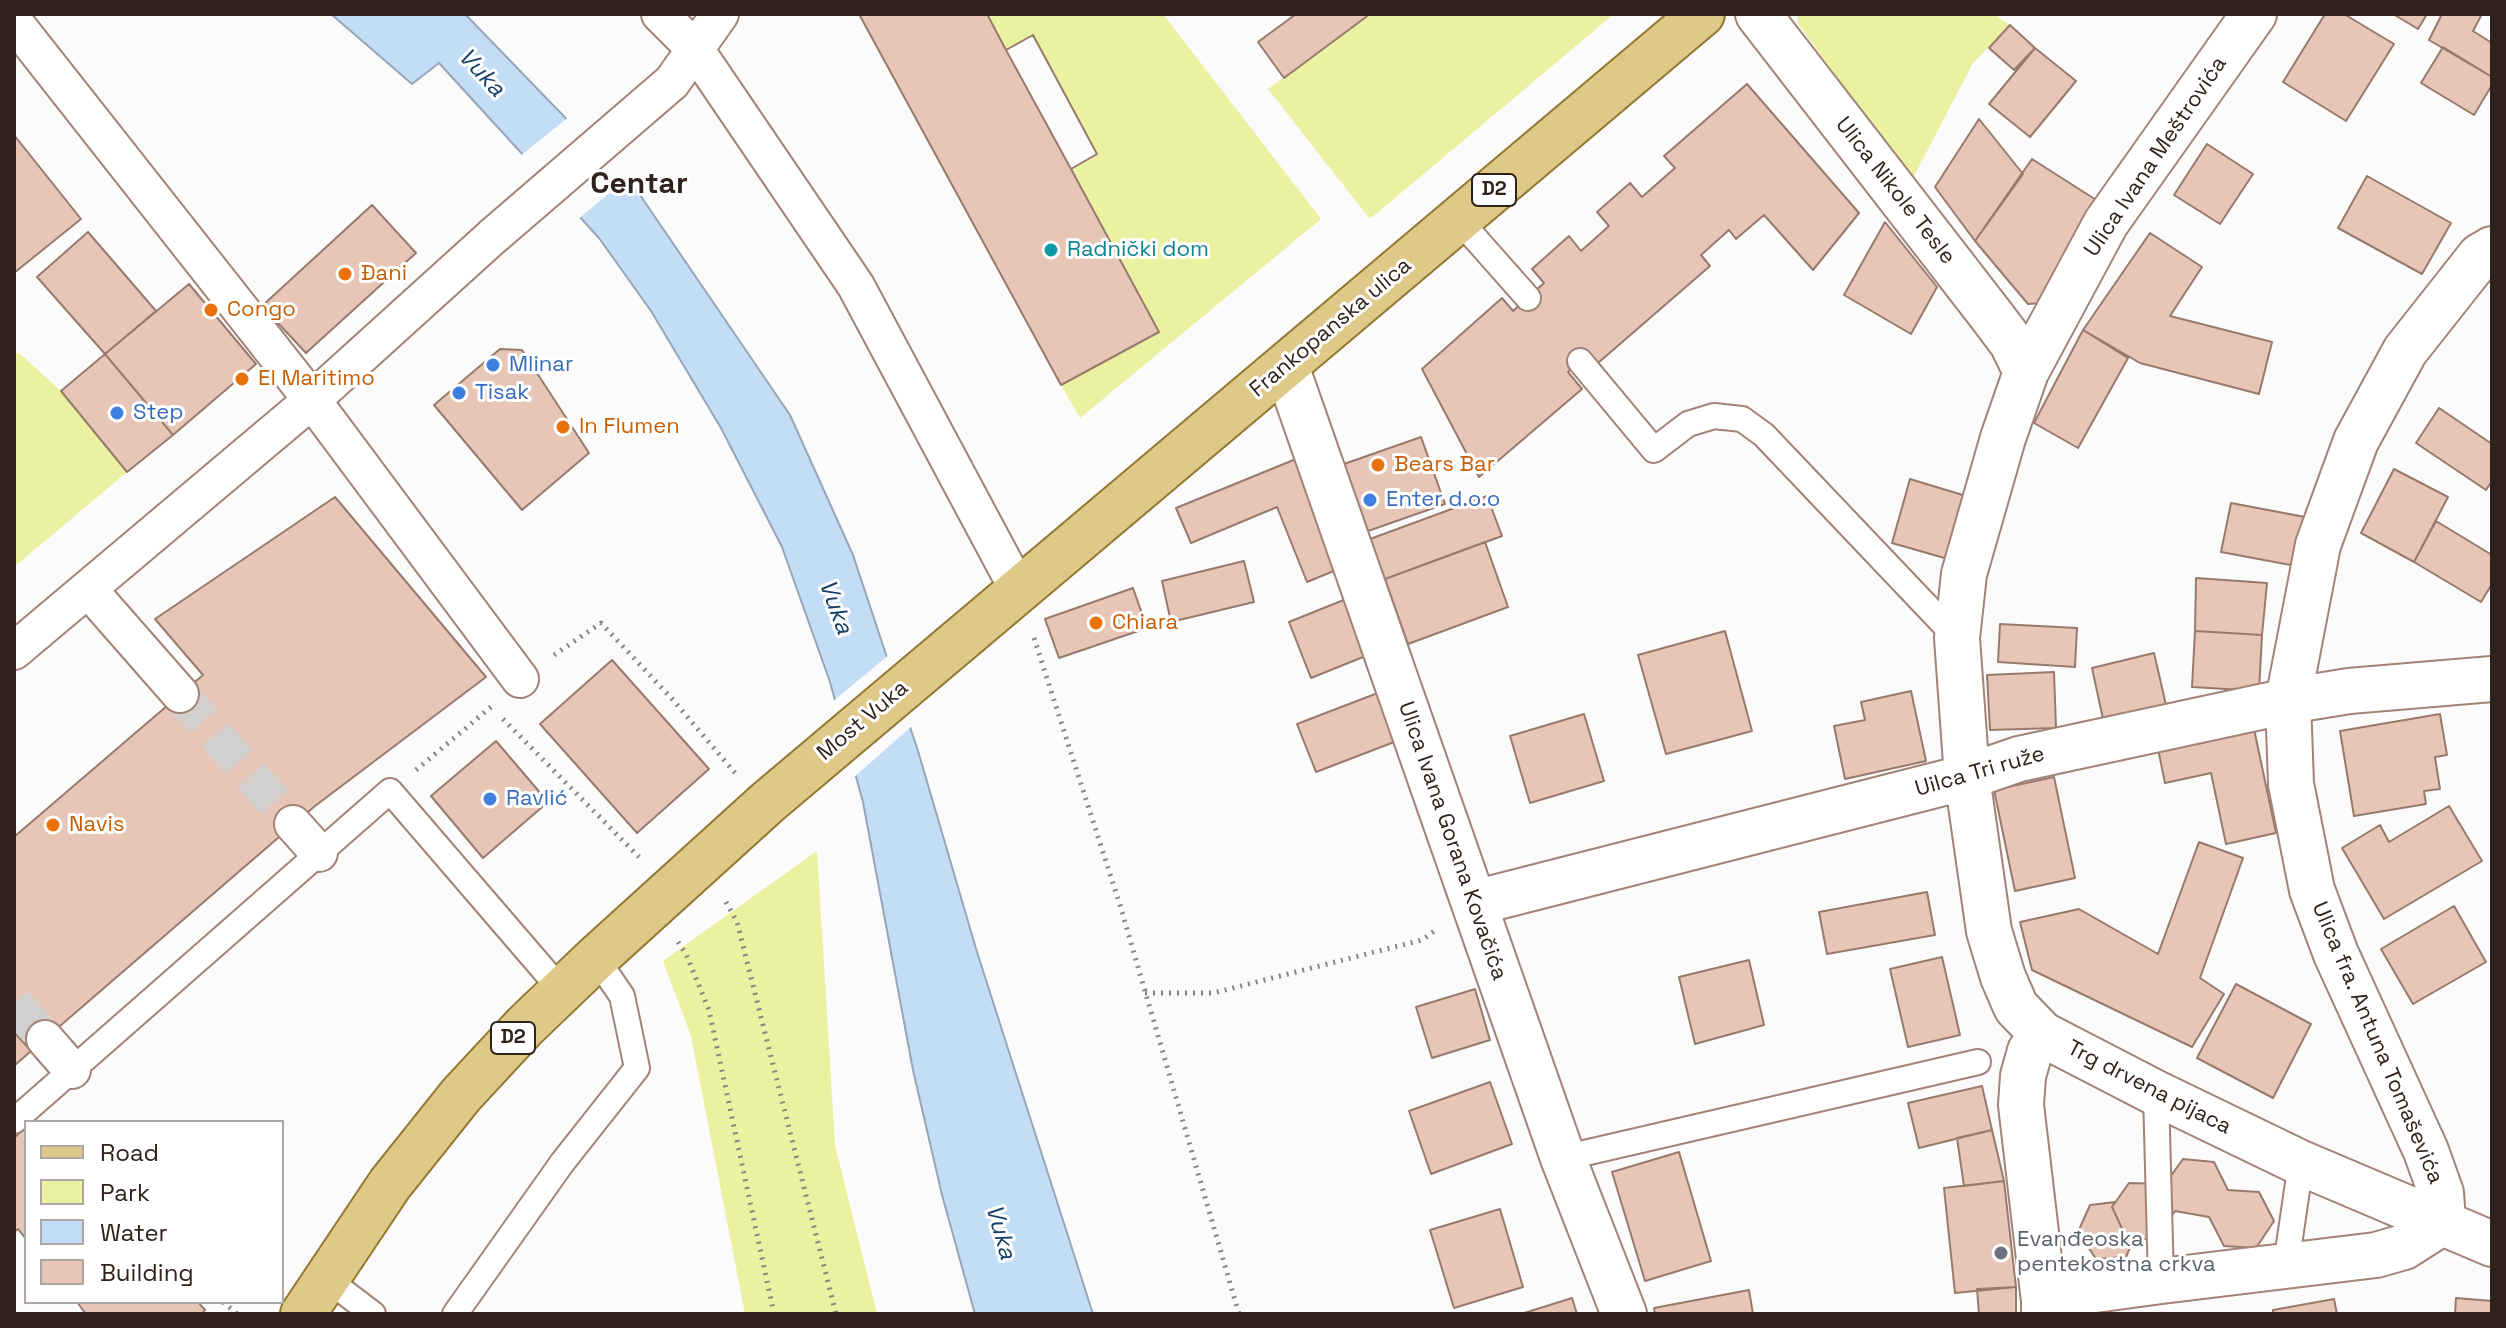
<!DOCTYPE html>
<meta charset="utf-8">
<style>
body{margin:0}
#map{position:relative;width:2506px;height:1328px;overflow:hidden;background:#fbfbfb;font-family:"Space Grotesk",sans-serif}
canvas{display:block}
.frame{position:absolute;inset:0;border:16px solid #2f221d;pointer-events:none}
.legend{position:absolute;left:24px;top:1120px;width:260px;height:184px;box-sizing:border-box;background:#fff;border:2px solid #aca7a5;margin:0;padding:10px 14px;list-style:none;font-size:24px;color:#2f221d}
.legend li{display:flex;align-items:center;gap:16px;height:40px}
.legend b{width:40px;border:2px solid #aca7a5}
</style>
<div id="map">
<canvas width="2506" height="1328"></canvas>
<div class="frame"></div>
<ul class="legend">
<li><b style="height:10px;background:#dfc988"></b>Road</li>
<li><b style="height:22px;background:#eaf1a1"></b>Park</li>
<li><b style="height:22px;background:#c4ddf7"></b>Water</li>
<li><b style="height:22px;background:#e7c6b7"></b>Building</li>
</ul>
</div>
<script>
const g = document.querySelector('canvas').getContext('2d');
g.lineJoin = 'round';
function fill(path, color) { g.fillStyle = color; g.fill(path, 'evenodd'); }
const toPath = rows => new Path2D(rows.map(r => 'M' + r).join(''));
function trace(path, color, width, dash) { g.strokeStyle = color; g.lineWidth = width; g.lineCap = dash ? 'butt' : 'round'; g.setLineDash(dash || []); g.stroke(path); }
function label(font, color, halo, rows, align = 'center') {
  g.font = font + ' "Space Grotesk",sans-serif'; g.lineWidth = 6; g.setLineDash([]); g.textBaseline = 'middle'; g.strokeStyle = halo; g.fillStyle = color; for (const [text, x, y, turn = 0] of rows) {
    g.save(); g.translate(x, y); g.rotate((+turn || 0) * Math.PI / 180); g.textAlign = isNaN(turn) ? turn : align; if (halo) g.strokeText(text, 0, 0); g.fillText(text, 0, 0); g.restore();
  }
}
fill(toPath([
 [987,14,1163,14,1321,219,1080,418,1061,385,1158,332,1071,169,1097,154,1032,36,1006,50],
 [1370,14,1614,14,1370,219,1268,89],
 [1797,14,1993,14,2010,25,1973,63,1912,180,1798,24],
 [18,352,61,391,127,472,14,567,14,355],
 [817,851,835,1145,877,1314,745,1314,691,1036,663,961]
]), '#eaf1a1');
const water = toPath([
 [331,14,465,14,640,195,790,415,853,555,918,751,977,952,1093,1314,975,1314,942,1195,913,1070,863,802,830,682,782,547,721,428,651,311,599,238,439,63,412,84,331,14]
]);
fill(water, '#c4ddf7');
trace(water, '#97a5b6', 2);
fill(toPath([
 [570,116,629,177,577,220,519,157],
 [890,654,913,725,852,779,831,703]
]), '#fbfbfb');
const building = toPath([
 [859,14,987,14,1006,50,1033,35,1097,154,1071,169,1159,332,1061,385,859,14],
 [1296,14,1370,14,1284,78,1258,42,1296,14],
 [2325,14,2344,14,2394,44,2346,121,2283,82,2325,14],
 [2393,14,2427,14,2418,29,2393,14],
 [2442,14,2482,14,2473,31,2492,43,2492,77,2429,40,2442,14],
 [2010,25,2035,48,2014,70,1989,48,2010,25],
 [1033,35,1097,154,1071,169,1006,50,1033,35],
 [2443,47,2492,77,2492,85,2474,115,2421,83,2443,47],
 [2035,48,2076,81,2030,137,1989,104,2035,48],
 [1747,84,1859,213,1813,270,1764,215,1736,239,1729,230,1701,255,1710,266,1598,363,1589,353,1568,372,1582,389,1479,477,1422,369,1502,298,1513,311,1544,283,1532,269,1569,236,1581,251,1609,226,1597,212,1630,183,1642,197,1675,168,1664,156,1747,84],
 [1979,119,2023,174,1975,241,1935,187,1979,119],
 [14,135,81,219,14,273,14,135],
 [2207,144,2253,174,2220,224,2174,195,2207,144],
 [2032,159,2104,205,2042,303,2028,304,1975,241,2032,159],
 [2367,176,2451,223,2422,274,2338,228,2367,176],
 [372,205,416,253,306,353,262,306,372,205],
 [1885,222,1937,287,1911,334,1844,295,1885,222],
 [88,232,156,311,105,354,37,277,88,232],
 [2150,233,2202,267,2170,316,2272,342,2259,394,2140,363,2083,330,2150,233],
 [189,284,256,364,173,435,105,354,189,284],
 [2083,330,2128,358,2078,448,2034,423,2083,330],
 [500,349,522,350,589,453,522,510,434,405,500,349],
 [105,354,173,435,127,472,61,391,105,354],
 [2439,408,2492,444,2492,481,2486,490,2416,443,2439,408],
 [1421,437,1445,504,1368,531,1344,464,1421,437],
 [1296,459,1341,568,1307,582,1277,507,1191,543,1176,508,1296,459],
 [2394,469,2448,497,2414,562,2361,533,2394,469],
 [1910,479,1966,496,1948,559,1892,543,1910,479],
 [1487,496,1502,536,1385,579,1370,539,1487,496],
 [335,497,486,677,315,806,31,1051,14,1032,14,837,203,675,155,619,335,497],
 [2231,503,2305,517,2296,566,2221,552,2231,503],
 [2436,521,2492,555,2492,584,2481,602,2414,562,2436,521],
 [1485,542,1508,607,1408,644,1385,579,1485,542],
 [1244,561,1254,602,1171,622,1162,581,1244,561],
 [2196,578,2267,583,2262,635,2195,631,2196,578],
 [1133,588,1147,628,1059,658,1045,619,1133,588],
 [1351,597,1373,653,1311,678,1289,622,1351,597],
 [2000,624,2077,628,2075,667,1998,662,2000,624],
 [1725,631,1752,731,1666,754,1638,655,1725,631],
 [2195,631,2262,635,2259,691,2192,687,2195,631],
 [2154,653,2166,705,2103,719,2092,668,2154,653],
 [612,660,709,769,637,833,540,724,612,660],
 [2054,672,2056,728,1990,730,1987,675,2054,672],
 [1383,691,1402,739,1316,772,1297,724,1383,691],
 [1911,691,1926,761,1845,779,1834,726,1865,720,1861,702,1911,691],
 [1584,714,1604,781,1530,803,1510,736,1584,714],
 [2440,714,2447,755,2435,757,2440,789,2424,791,2426,804,2354,816,2340,731,2440,714],
 [2254,729,2276,833,2226,844,2211,773,2165,783,2158,749,2254,729],
 [496,741,548,802,483,858,431,796,496,741],
 [2054,777,2075,878,2015,891,1994,790,2054,777],
 [2449,806,2482,861,2384,919,2342,848,2380,825,2389,842,2449,806],
 [2199,842,2243,858,2200,978,2224,994,2192,1047,2032,970,2020,922,2079,909,2158,954,2199,842],
 [1927,892,1935,935,1827,954,1819,912,1927,892],
 [2454,906,2486,962,2413,1004,2381,949,2454,906],
 [1942,957,1960,1035,1908,1047,1890,969,1942,957],
 [1749,960,1764,1025,1695,1044,1679,977,1749,960],
 [2236,984,2311,1024,2273,1098,2197,1058,2236,984],
 [1475,989,1490,1040,1432,1058,1416,1007,1475,989],
 [14,1032,31,1051,14,1066,14,1032],
 [1490,1082,1512,1144,1431,1174,1409,1111,1490,1082],
 [1982,1086,1992,1130,1919,1148,1908,1103,1982,1086],
 [26,1127,26,1239,18,1229,14,1232,14,1138,26,1127],
 [1992,1130,2004,1181,1964,1186,1957,1138,1992,1130],
 [1679,1152,1711,1261,1645,1281,1612,1172,1679,1152],
 [2183,1159,2214,1162,2228,1190,2259,1192,2274,1221,2256,1248,2224,1246,2209,1217,2175,1211,2155,1240,2126,1237,2112,1207,2129,1183,2165,1184,2183,1159],
 [2004,1181,2016,1287,1955,1293,1944,1188,2004,1181],
 [2115,1202,2112,1207,2126,1237,2134,1238,2126,1257,2096,1259,2078,1232,2090,1205,2115,1202],
 [1500,1209,1523,1287,1454,1308,1430,1230,1500,1209],
 [2016,1287,2016,1314,1979,1314,1977,1289,2016,1287],
 [1749,1290,1753,1314,1655,1314,1654,1308,1749,1290],
 [1572,1298,1577,1314,1521,1314,1572,1298],
 [2456,1298,2492,1301,2492,1314,2455,1314,2456,1298],
 [2334,1299,2337,1314,2273,1314,2273,1310,2334,1299],
 [77,1302,198,1302,205,1310,202,1314,86,1314,77,1302]
]);
fill(building, '#e7c6b7');
trace(building, '#987a6c', 2);
trace(toPath([
 [180,694,293,824],
 [14,1003,45,1039]
]), '#d2d0cf', 36, [36, 18]);
const service = toPath([
 [1459,220,1528,298],
 [1580,361,1654,450,1688,424,1714,416,1742,419,1764,435,1957,638],
 [2156,1093,2161,1281],
 [14,1121,390,791,562,991],
 [1563,1158,1978,1062],
 [2286,1265,2301,1163],
 [327,1279,373,1314],
 [455,1314,562,1163,637,1068,622,996,596,958]
]);
const pedestrian = toPath([
 [660,14,695,49,856,286,1019,591],
 [14,22,312,400,520,679],
 [88,589,180,694],
 [14,651,312,400,492,237,672,82,720,14],
 [293,824,319,853],
 [45,1039,72,1070]
]);
const minor = toPath([
 [1758,14,1991,315,2012,343,2026,372],
 [2254,14,2106,223,2026,372,2003,438,1964,574,1957,638,1967,777,1989,931,2003,977,2016,1007,2042,1034,2156,1093,2301,1163,2492,1244],
 [1286,366,1563,1158,1624,1314],
 [1474,903,1967,777,2019,759,2288,701,2349,691,2492,679],
 [2042,1034,2030,1051,2023,1076,2021,1105,2044,1301,2044,1314],
 [2443,1222,2441,1193,2426,1151,2336,954,2312,890,2291,784,2288,701,2318,545,2356,441,2405,351,2480,256,2492,249],
 [2044,1301,2073,1293,2161,1281,2376,1255,2404,1247,2443,1222]
]);
const primary = toPath([
 [303,1314,390,1184,461,1095,525,1026,596,958,768,802,1702,14]
]);
trace(service, '#a28377', 28);
trace(pedestrian, '#a28377', 40);
trace(minor, '#a28377', 48);
trace(primary, '#94772f', 48);
trace(toPath([
 [1034,638,1120,905,1239,1314],
 [554,655,601,623,674,701,735,773],
 [503,719,639,857],
 [416,770,491,707],
 [726,902,737,922,836,1314],
 [678,942,686,954,709,1010,774,1314],
 [1145,993,1213,993,1422,940,1437,929],
 [223,1302,237,1314]
]), '#8c8482', 5, [2, 6]);
trace(service, '#fff', 24);
trace(pedestrian, '#fff', 36);
trace(minor, '#fff', 44);
trace(primary, '#dfc988', 44);
for (const [x, y, r, color] of [
 [1051,250,8,"#0f9aa8"],
 [345,274,8,"#e8710a"],
 [211,310,8,"#e8710a"],
 [493,365,8,"#3f7fe0"],
 [242,379,8,"#e8710a"],
 [459,393,8,"#3f7fe0"],
 [117,413,8,"#3f7fe0"],
 [563,427,8,"#e8710a"],
 [1378,465,8,"#e8710a"],
 [1370,500,8,"#3f7fe0"],
 [1096,623,8,"#e8710a"],
 [490,799,8,"#3f7fe0"],
 [53,825,8,"#e8710a"],
 [2001,1253,8,"#6b7280"]
]) { const dot = new Path2D(); dot.arc(x, y, r, 0, 2 * Math.PI); g.fillStyle = color; g.fill(dot); trace(dot, '#fff', 3); }
for (const [x, y, w] of [
 [1494,190,44],
 [513,1038,44]
]) { const box = new Path2D(); box.roundRect(x - w / 2, y - 16, w, 32, 6); g.fillStyle = '#fff'; g.fill(box); trace(box, '#2f221d', 2); }
label('bold 20px', '#2f221d', null, [
 ["D2",1494,190],
 ["D2",513,1038]
]);
label('22px', '#2f221d', '#fff', [
 ["Ulica Ivana Meštrovića",2156,157,-56],
 ["Ulica Nikole Tesle",1895,191,52],
 ["Frankopanska ulica",1331,328,-40],
 ["Most Vuka",863,721,-40],
 ["Uilca Tri ruže",1980,772,-16],
 ["Ulica Ivana Gorana Kovačića",1452,841,71],
 ["Ulica fra. Antuna Tomaševića",2377,1043,67],
 ["Trg drvena pijaca",2149,1088,27]
]);
label('22px', '#0d838f', '#fff', [
 ["Radnički dom",1067,250]
], 'left');
label('22px', '#c56008', '#fff', [
 ["Đani",361,274],
 ["Congo",227,310],
 ["El Maritimo",258,379],
 ["In Flumen",579,427],
 ["Bears Bar",1394,465],
 ["Chiara",1112,623],
 ["Navis",69,825]
], 'left');
label('22px', '#366cbe', '#fff', [
 ["Mlinar",509,365],
 ["Tisak",475,393],
 ["Step",133,413],
 ["Enter d.o.o",1386,500],
 ["Ravlić",506,799]
], 'left');
label('22px', '#5b616d', '#fff', [
 ["Evanđeoska",2017,1240],
 ["pentekostna crkva",2017,1265]
], 'left');
label('italic 24px', '#133f68', '#fff', [
 ["Vuka",481,73,47],
 ["Vuka",835,607,70],
 ["Vuka",1000,1232,74]
]);
label('bold 30px', '#2f221d', '#fff', [
 ["Centar",639,185]
]);
</script>
